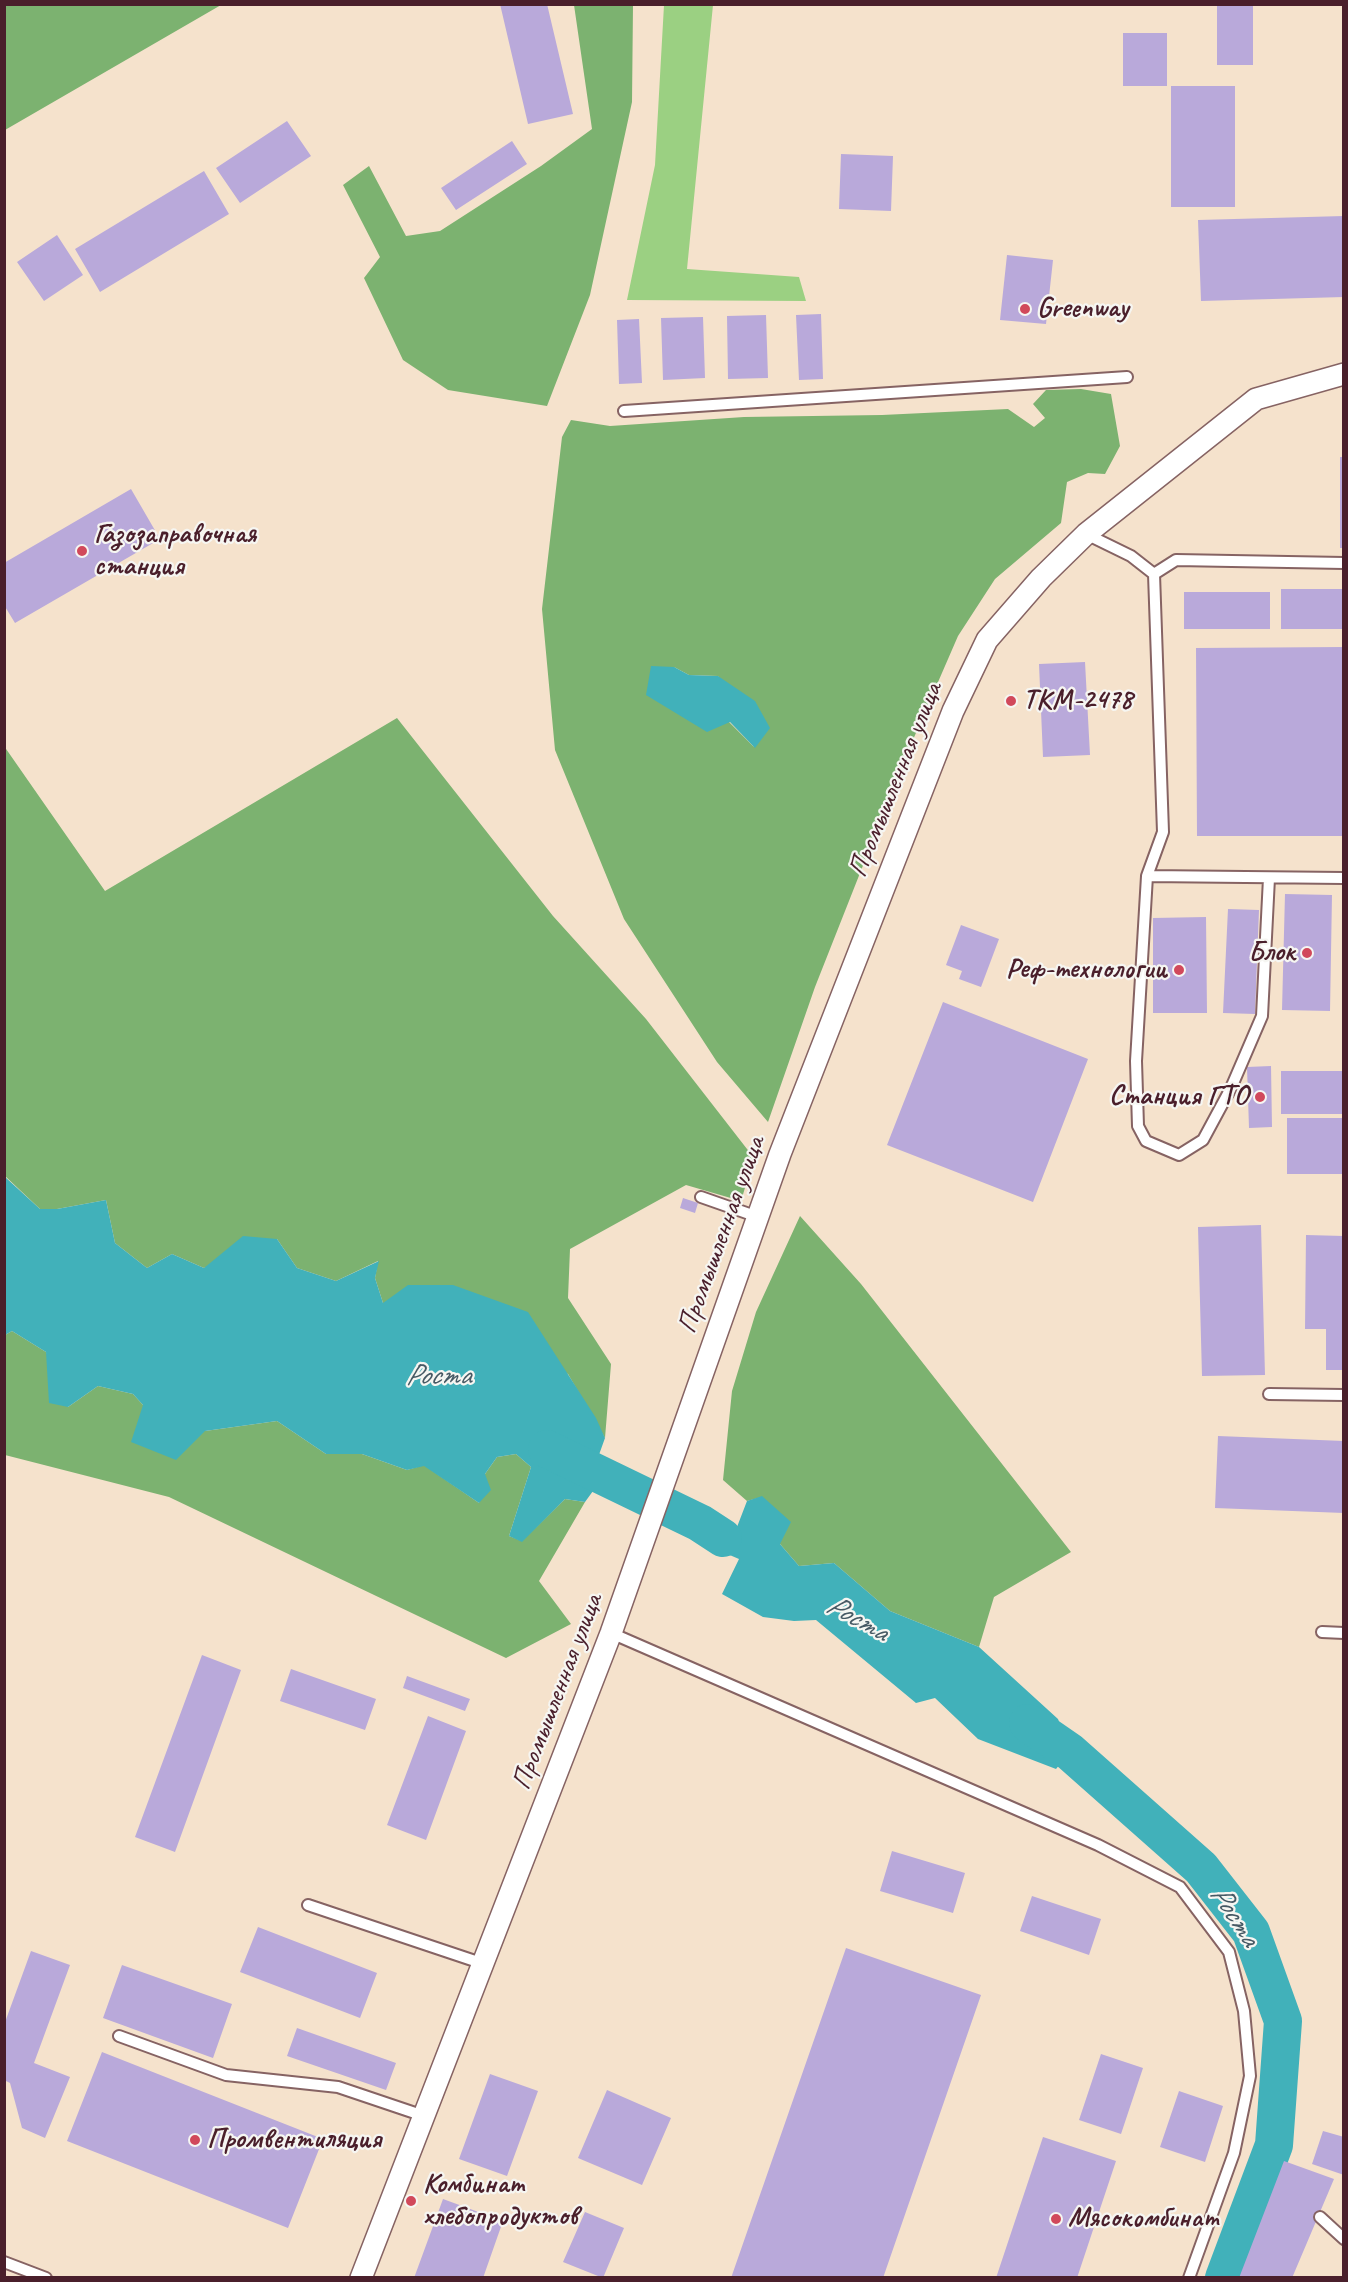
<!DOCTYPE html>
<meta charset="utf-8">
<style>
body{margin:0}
#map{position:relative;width:1348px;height:2282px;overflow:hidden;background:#f5e2cc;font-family:Caveat,sans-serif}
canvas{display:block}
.frame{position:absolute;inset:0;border:6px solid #4a1f2b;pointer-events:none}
</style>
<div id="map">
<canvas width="1348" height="2282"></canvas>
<div class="frame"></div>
</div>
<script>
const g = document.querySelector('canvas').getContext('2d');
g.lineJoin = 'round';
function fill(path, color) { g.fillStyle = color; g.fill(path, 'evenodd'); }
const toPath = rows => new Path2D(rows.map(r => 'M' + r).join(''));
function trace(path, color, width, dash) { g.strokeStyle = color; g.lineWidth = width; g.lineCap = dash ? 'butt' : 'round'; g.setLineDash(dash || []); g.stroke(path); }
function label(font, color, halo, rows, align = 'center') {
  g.font = font + ' Caveat,sans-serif'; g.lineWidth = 4.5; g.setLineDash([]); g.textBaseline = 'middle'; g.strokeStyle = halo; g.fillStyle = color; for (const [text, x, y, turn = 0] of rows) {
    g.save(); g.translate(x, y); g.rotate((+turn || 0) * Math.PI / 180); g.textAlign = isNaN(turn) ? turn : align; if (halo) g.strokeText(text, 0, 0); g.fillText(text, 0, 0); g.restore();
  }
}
fill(toPath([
 [664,5,713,5,687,269,799,277,806,301,627,300,655,165]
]), '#9bd082');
fill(toPath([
 [5,4,221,4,221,5,5,130],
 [574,5,633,5,632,102,590,295,547,406,448,390,403,360,364,278,380,257,343,185,369,166,406,236,440,231,541,166,592,129],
 [1081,389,1111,394,1120,446,1105,474,1088,473,1067,482,1061,523,995,579,958,636,909,749,815,987,768,1122,717,1062,624,919,555,750,542,609,562,437,571,420,610,426,744,417,882,415,1008,409,1034,427,1045,418,1033,404,1046,390],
 [674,667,689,675,718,676,754,747],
 [397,718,553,916,646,1019,754,1158,741,1201,686,1185,570,1249,568,1298,611,1364,605,1438,568,1374,383,1303,375,1278,378,1261,336,1281,297,1268,277,1239,204,1268,172,1254,147,1268,115,1243,106,1200,57,1209,40,1209,5,1176,4,746,105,891],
 [800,1216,861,1284,1071,1552,994,1597,979,1647,890,1611,834,1563,799,1566,780,1544,762,1497,747,1501,723,1480,732,1391,756,1312],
 [12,1331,46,1352,68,1407,98,1386,133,1394,143,1405,205,1431,277,1421,326,1454,362,1454,407,1470,424,1465,479,1503,485,1474,497,1457,516,1454,531,1467,509,1536,522,1541,565,1499,585,1502,539,1581,571,1624,506,1658,169,1497,5,1455,5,1335]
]), '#7cb270');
fill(toPath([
 [651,666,674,667,689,675,718,676,755,701,770,728,755,748,730,722,707,732,646,695],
 [4,1176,40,1209,57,1209,106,1200,115,1243,147,1268,172,1254,204,1268,243,1236,277,1239,297,1268,336,1281,379,1261,375,1278,383,1303,408,1285,453,1285,528,1312,596,1418,605,1438,591,1477,593,1491,585,1502,565,1499,522,1542,509,1536,531,1467,516,1454,497,1457,485,1474,491,1490,479,1503,424,1466,407,1470,362,1454,326,1454,277,1421,205,1431,176,1460,131,1442,143,1405,133,1394,98,1386,68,1407,49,1403,46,1352,12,1331,5,1335],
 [762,1496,791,1522,780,1544,799,1566,834,1563,890,1611,979,1647,1058,1719,1070,1752,1056,1769,978,1739,935,1698,916,1703,816,1620,794,1621,763,1617,722,1594,739,1559,711,1547,673,1520,679,1510,737,1527,747,1501]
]), '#41b1ba');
trace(toPath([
 [547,1449,700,1523,723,1538],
 [1028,1723,1070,1752,1201,1868,1251,1932,1283,2021,1274,2145,1224,2278]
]), '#41b1ba', 38);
fill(toPath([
 [500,4,547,4,573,114,528,124],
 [1217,4,1253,4,1253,65,1217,65],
 [1123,33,1167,33,1167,86,1123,86],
 [1171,86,1235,86,1235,207,1171,207],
 [287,121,311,156,240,203,216,168],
 [512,141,527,164,456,210,441,188],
 [841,154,893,156,891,211,839,209],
 [204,171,229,214,100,292,75,249],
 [1344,216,1344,297,1201,301,1198,220],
 [57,235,83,275,44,301,17,262],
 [1007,255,1053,260,1046,324,1000,320],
 [821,314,823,379,799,380,796,315],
 [766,315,768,378,728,379,727,316],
 [703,317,705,378,663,380,661,318],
 [639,319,642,383,619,384,617,320],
 [1340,457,1344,457,1344,548,1340,548],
 [131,489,160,539,15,623,4,605,4,563],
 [1281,589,1344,589,1344,629,1281,629],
 [1184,592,1270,592,1270,629,1184,629],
 [1344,647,1344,836,1197,836,1196,648],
 [1085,662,1090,755,1043,757,1039,664],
 [1009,694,1014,695,1013,707,1008,707],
 [1285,894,1332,895,1330,1011,1282,1010],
 [1228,909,1259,910,1255,1014,1223,1013],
 [1206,917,1207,1013,1153,1013,1153,918],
 [961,925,999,939,981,987,959,979,962,971,946,965],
 [943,1002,1088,1059,1033,1202,887,1145],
 [1271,1066,1272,1127,1249,1128,1247,1067],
 [1281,1071,1344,1071,1344,1114,1281,1114],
 [1287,1118,1344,1118,1344,1174,1287,1174],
 [683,1198,698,1203,695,1213,680,1208],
 [1261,1225,1265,1375,1202,1376,1198,1227],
 [1306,1235,1344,1236,1344,1370,1326,1370,1326,1329,1305,1329],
 [1218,1436,1344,1441,1344,1513,1215,1508],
 [202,1655,241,1670,175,1852,135,1837],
 [291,1669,376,1699,365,1730,280,1701],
 [407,1676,470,1699,465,1711,403,1688],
 [428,1716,466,1731,426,1840,387,1825],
 [892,1851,965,1873,953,1913,880,1891],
 [1032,1896,1101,1919,1089,1955,1020,1931],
 [258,1927,377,1973,360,2018,240,1972],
 [846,1948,981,1995,883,2278,731,2278],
 [31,1951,70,1965,34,2063,70,2077,45,2138,22,2128,10,2083,4,2080,4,2025],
 [122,1965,232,2004,213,2058,103,2018],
 [297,2028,396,2063,386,2090,287,2056],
 [102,2052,323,2139,288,2228,67,2141],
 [1101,2054,1143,2068,1121,2134,1079,2120],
 [490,2074,538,2091,507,2176,459,2159],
 [607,2090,671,2118,642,2185,578,2158],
 [1179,2091,1223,2106,1205,2162,1160,2147],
 [1323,2131,1344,2137,1344,2175,1312,2164],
 [1043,2137,1116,2161,1077,2278,996,2278],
 [1284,2161,1334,2179,1292,2278,1239,2278],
 [443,2199,503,2221,483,2278,414,2278],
 [585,2212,624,2228,603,2278,563,2262]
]), '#b9a9da');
const lane = toPath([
 [624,411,1127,377],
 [1086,534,1131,556,1154,574,1163,832,1147,876,1136,1061,1138,1126,1146,1141,1179,1155,1203,1140,1231,1088,1262,1016,1269,878],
 [1154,574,1176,560,1344,563],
 [1147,876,1344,878],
 [701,1197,758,1217],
 [1269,1394,1344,1395],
 [1322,1632,1344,1633],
 [611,1633,1098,1845,1180,1887,1229,1952,1244,2011,1250,2076,1234,2153,1189,2278],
 [308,1905,484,1964],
 [119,2036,226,2075,338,2087,424,2116],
 [1320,2217,1344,2239],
 [4,2262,46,2278]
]);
const street = toPath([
 [361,2278,611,1633,780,1154,953,711,987,640,1041,578,1086,534,1256,399,1344,374]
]);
trace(lane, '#866363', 14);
trace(street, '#866363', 24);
trace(lane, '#fff', 10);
trace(street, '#fff', 21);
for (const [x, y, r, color] of [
 [1025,309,6,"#d1495b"],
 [82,551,6,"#d1495b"],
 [1011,701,6,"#d1495b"],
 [1307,953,6,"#d1495b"],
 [1179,970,6,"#d1495b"],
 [1260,1097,6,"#d1495b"],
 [195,2140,6,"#d1495b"],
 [411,2201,6,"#d1495b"],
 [1056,2219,6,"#d1495b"]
]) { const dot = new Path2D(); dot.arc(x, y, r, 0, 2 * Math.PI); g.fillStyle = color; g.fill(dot); trace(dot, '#f6f6f2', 2); }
label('bold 28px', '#4a1f2b', '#f6f6f2', [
 ["Greenway",1037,309],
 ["Газозаправочная",94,535],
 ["станция",94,567],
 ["ТКМ-2478",1023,701],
 ["Блок",1295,953,"right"],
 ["Реф-технологии",1167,970,"right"],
 ["Станция ГТО",1248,1097,"right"],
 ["Промвентиляция",207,2140],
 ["Комбинат",423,2185],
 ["хлебопродуктов",423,2217],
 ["Мясокомбинат",1068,2219]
], 'left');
label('28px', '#4a1f2b', '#f6f6f2', [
 ["Промышленная улица",896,780,-68],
 ["Промышленная улица",722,1235,-70],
 ["Промышленная улица",558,1692,-69]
]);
label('italic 30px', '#465964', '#f6f6f2', [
 ["Роста",438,1376],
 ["Роста",857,1619,29],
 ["Роста",1234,1916,57]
]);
</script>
